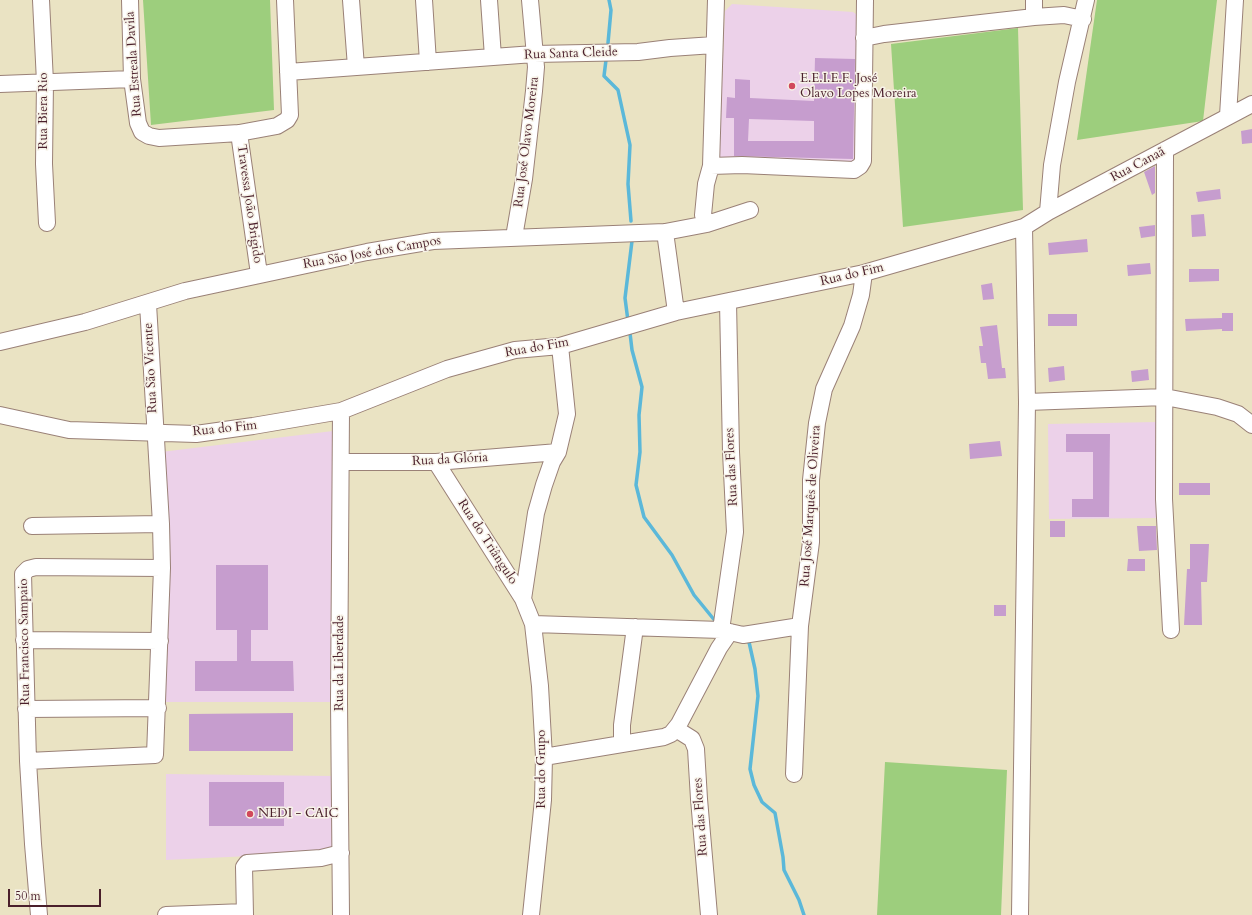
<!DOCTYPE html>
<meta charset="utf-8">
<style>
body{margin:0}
#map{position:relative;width:1252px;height:915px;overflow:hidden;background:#eae3c3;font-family:Cardo,serif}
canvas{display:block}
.scale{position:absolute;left:8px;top:889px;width:93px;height:18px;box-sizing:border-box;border:2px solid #4a1f2b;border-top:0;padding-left:5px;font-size:12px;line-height:14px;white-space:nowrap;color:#4a1f2b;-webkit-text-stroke:3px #f7f3e8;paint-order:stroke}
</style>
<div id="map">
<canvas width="1252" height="915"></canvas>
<div class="scale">50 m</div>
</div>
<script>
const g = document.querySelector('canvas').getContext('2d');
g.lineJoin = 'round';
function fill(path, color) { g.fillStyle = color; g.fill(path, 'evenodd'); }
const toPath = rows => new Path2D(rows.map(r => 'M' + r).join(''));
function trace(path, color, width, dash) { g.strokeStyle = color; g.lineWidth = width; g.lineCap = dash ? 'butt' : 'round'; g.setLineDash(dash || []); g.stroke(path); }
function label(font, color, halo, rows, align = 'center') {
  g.font = font + ' Cardo,serif'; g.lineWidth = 3; g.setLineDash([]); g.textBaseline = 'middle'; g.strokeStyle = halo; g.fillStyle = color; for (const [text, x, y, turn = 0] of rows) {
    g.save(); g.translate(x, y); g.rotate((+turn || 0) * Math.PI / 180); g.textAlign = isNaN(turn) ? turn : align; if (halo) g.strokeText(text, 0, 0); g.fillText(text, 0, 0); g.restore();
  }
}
fill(toPath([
 [732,4,853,12,860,17,855,165,727,163,719,156,725,11],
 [1158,422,1159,518,1049,519,1048,424],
 [333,431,333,702,165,702,161,452],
 [166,774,334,776,333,852,166,860]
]), '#ecd1e9');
fill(toPath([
 [143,0,270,0,274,110,151,125],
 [1097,0,1217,0,1203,121,1077,140],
 [1018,28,1023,210,903,227,891,44],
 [885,762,1007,770,1001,915,877,915]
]), '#9dce7d');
trace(toPath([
 [608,43,611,10,609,0],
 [606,60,604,76,618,90,630,145,628,184,631,221],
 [628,321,625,298,632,241],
 [630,333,632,350,642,387,639,415,640,452,636,485,644,517,672,555,694,595,716,622],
 [746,641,749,642,755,669,758,696,750,769,754,785,762,802,775,813,783,857,784,870,799,900,804,915]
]), '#5bb8d9', 3.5);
fill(toPath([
 [815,58,855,59,853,159,734,156,734,118,726,118,727,97,735,98,735,79,750,80,750,98,814,101],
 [749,119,814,121,814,141,748,141],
 [1252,129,1252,143,1242,144,1241,131],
 [1155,166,1155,193,1152,195,1144,172],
 [1220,189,1221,199,1198,202,1196,192],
 [1204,214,1206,236,1192,237,1191,215],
 [1155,225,1155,236,1141,238,1139,227],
 [1087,239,1088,252,1049,255,1048,243],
 [1150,263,1151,274,1128,276,1127,265],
 [1189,269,1219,269,1219,281,1189,282],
 [992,283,994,299,983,300,981,285],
 [1222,313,1233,313,1233,331,1222,331,1222,329,1186,331,1185,319,1222,318],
 [1048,314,1077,314,1077,326,1048,326],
 [997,325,1002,368,1005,368,1006,378,988,379,986,363,981,363,979,346,983,346,980,327],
 [1064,366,1065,380,1049,382,1048,368],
 [1148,369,1149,380,1132,382,1131,371],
 [1066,434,1110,434,1109,517,1072,517,1072,499,1093,499,1093,452,1066,452],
 [1000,441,1002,456,970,459,969,444],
 [1179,483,1210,483,1210,495,1179,495],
 [1050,521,1065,521,1065,537,1050,537],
 [1137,526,1156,526,1157,550,1139,551],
 [1190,544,1209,544,1207,582,1201,582,1202,625,1184,625,1187,569,1190,569],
 [1128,559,1145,559,1145,571,1127,571],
 [216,565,268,565,268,630,251,630,251,661,293,661,294,691,195,691,195,661,237,661,237,630,216,630],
 [994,605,1006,605,1006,616,994,616],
 [293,713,293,751,189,751,189,714],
 [209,782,284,782,284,826,209,826]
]), '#c69dce');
const minor = toPath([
 [41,0,45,82,44,164,47,223],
 [130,0,132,79,138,123,142,132,149,136,159,138,239,133,277,126,287,120,290,115,285,0],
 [351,0,356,67],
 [424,0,428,62],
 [489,0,493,57],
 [716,0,711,166,742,165,854,170,860,166,863,161,865,0],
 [1034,0,1034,17],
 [864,38,884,34,1034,17,1064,15,1083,19],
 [288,72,534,54,638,52,670,48,714,45],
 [0,84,132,79],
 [1228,116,1235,0],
 [239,133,259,274],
 [1165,150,1164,499,1171,630],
 [1048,212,1052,165,1067,82,1086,0],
 [707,224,703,215,706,184,711,166],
 [665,232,676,312],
 [514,237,524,179,534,91,536,67,530,0],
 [0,342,85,322,185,291,367,252,433,241,665,232,707,224,750,210],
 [1027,402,1165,397,1217,407,1238,414,1252,425],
 [341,411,339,701,341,915],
 [0,415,69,430,196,434,253,426,341,411,447,369,515,350,560,346,676,312,864,273,1024,227,1048,212,1252,104],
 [341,462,436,462,558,452],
 [436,462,523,599,533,624,540,686,544,757,543,800,531,915],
 [32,526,161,524],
 [523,599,536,513,544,485,552,462,558,452,567,414,560,346],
 [533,624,721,630,743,635,800,626,811,542,811,480,817,423,824,389,852,326,861,295,864,273],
 [721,630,735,532,731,452,728,302],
 [24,640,160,641],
 [26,709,158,708],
 [676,729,692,739,696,749,699,799,709,915],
 [622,744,622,725,635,627],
 [544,757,664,737,671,734,679,724,719,648,730,632],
 [28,761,155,755,162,568],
 [794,774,800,626],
 [39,915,33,844,28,761,23,574,28,569,36,567,162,568,161,524,148,304],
 [166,915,245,912],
 [245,915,244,867,247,863,321,858,341,853],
 [1020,915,1027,402,1024,227]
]);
trace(minor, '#9a8177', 18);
trace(minor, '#fff', 16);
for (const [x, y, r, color] of [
 [792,86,4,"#d1495b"],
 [250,814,4,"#d1495b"]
]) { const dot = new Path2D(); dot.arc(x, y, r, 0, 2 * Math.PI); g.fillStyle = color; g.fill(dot); trace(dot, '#f7f3e8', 1.5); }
label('13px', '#4a1f2b', '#f7f3e8', [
 ["Rua Santa Cleide",571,54,-2],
 ["Rua Estreala Davila",134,64,-94],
 ["Rua Biera Rio",44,111,-90],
 ["Rua José Olavo Moreira",527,142,-83],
 ["Rua Canaã",1138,165,-28],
 ["Travessa João Brigido",249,204,82],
 ["Rua São José dos Campos",372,253,-10],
 ["Rua do Fim",852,275,-13],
 ["Rua do Fim",537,348,-10],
 ["Rua São Vicente",151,368,-93],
 ["Rua do Fim",225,429,-6],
 ["Rua da Glória",450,460,-3],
 ["Rua das Flores",732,467,-93],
 ["Rua José Marquês de Oliveira",811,506,-86],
 ["Rua do Triângulo",487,542,57],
 ["Rua Francisco Sampaio",25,642,-91],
 ["Rua da Liberdade",340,663,-90],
 ["Rua do Grupo",542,769,-90],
 ["Rua das Flores",701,817,-94]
]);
label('13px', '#4a1f2b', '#f7f3e8', [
 ["E.E.I.E.F. José",800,79],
 ["Olavo Lopes Moreira",800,94],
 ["NEDI - CAIC",258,814]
], 'left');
</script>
